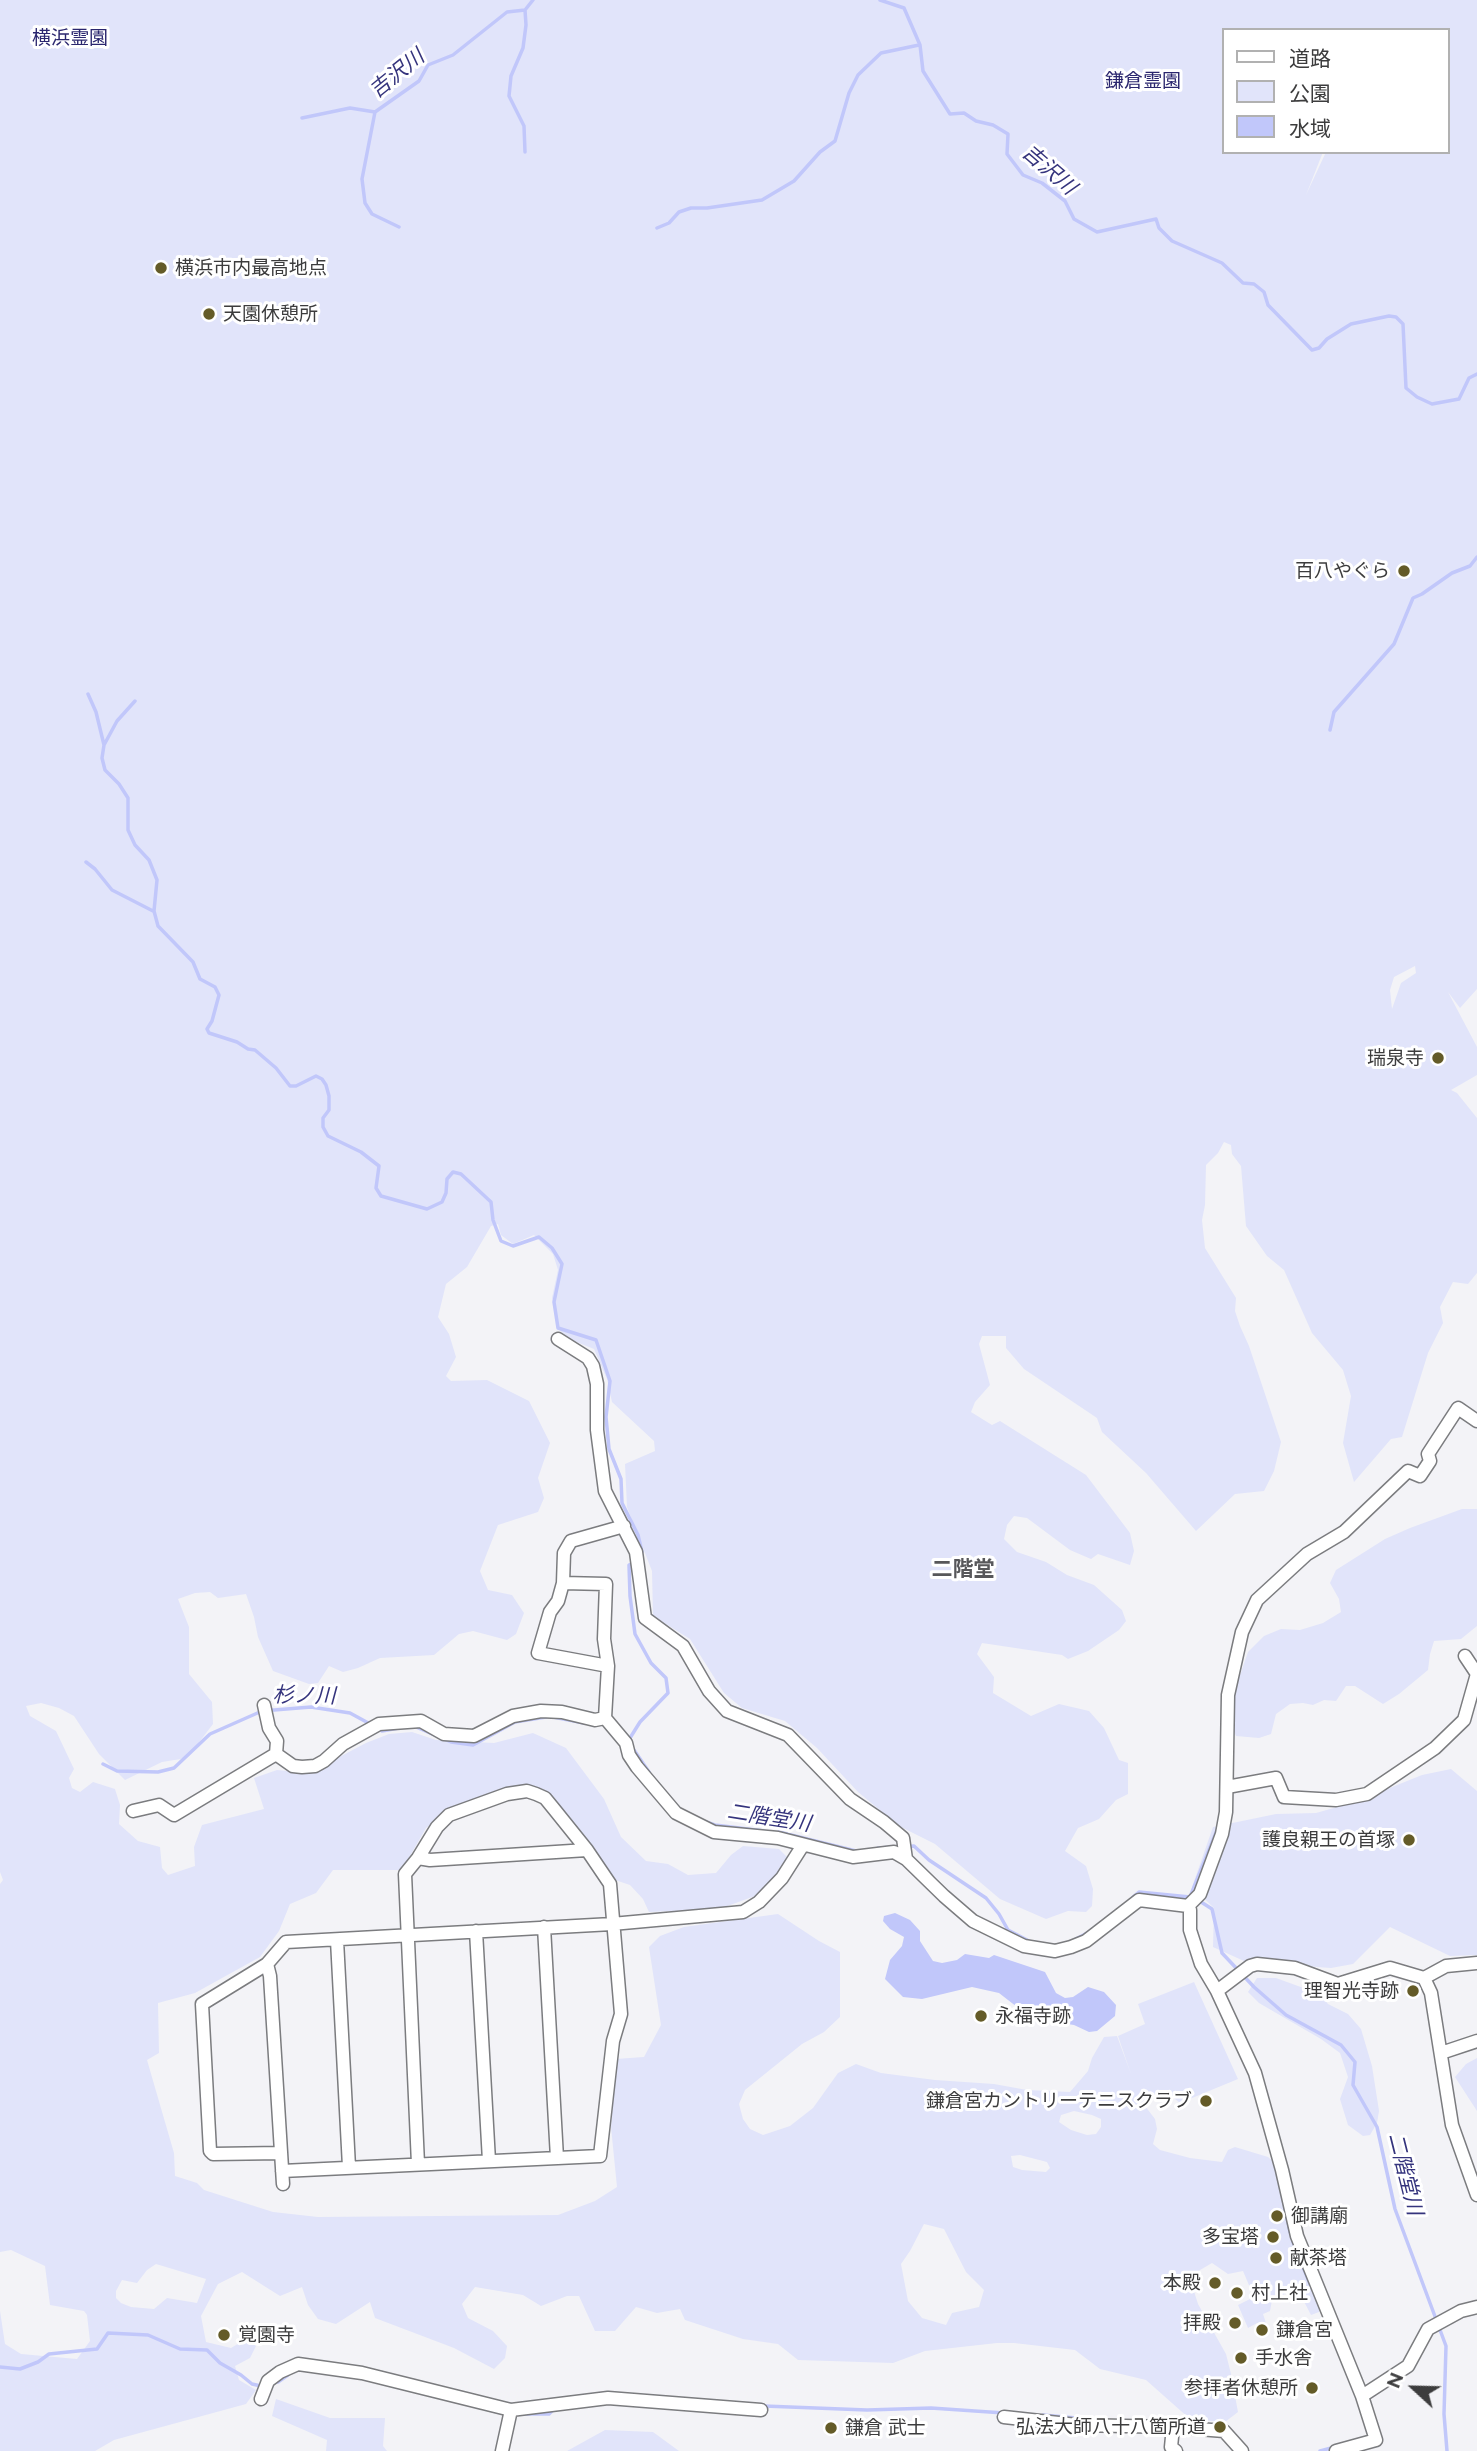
<!DOCTYPE html>
<meta charset="utf-8">
<style>
body{margin:0}
#map{position:relative;width:1477px;height:2451px;overflow:hidden;background:#f3f3f7;font-family:Raleway,"Noto Sans JP",sans-serif}
canvas{display:block}
.legend{position:absolute;left:1222px;top:28px;width:228px;height:126px;box-sizing:border-box;background:#fff;border:2px solid #b1b1b1;margin:0;padding:9px 12px;list-style:none;font-size:21px;color:#3c3c3d}
.legend li{display:flex;align-items:center;gap:14px;height:35px}
.legend b{width:35px;border:2px solid #b1b1b1}
.north{position:absolute;left:1379px;top:2353px;width:70px;height:70px;-webkit-text-stroke:5px #fff;paint-order:stroke;rotate:292deg;font-size:19px;font-weight:700;line-height:28px;text-align:center;color:#3c3c3d}
.north::after{content:'';display:block;margin:auto;width:24px;height:32px;background:#3c3c3d;clip-path:polygon(50% 0,100% 100%,50% 72%,0 100%)}
</style>
<div id="map">
<canvas width="1477" height="2451"></canvas>
<ul class="legend">
<li><b style="height:9px;background:#fff"></b>道路</li>
<li><b style="height:19px;background:#e1e4fa"></b>公園</li>
<li><b style="height:19px;background:#c1c7fa"></b>水域</li>
</ul>
<div class="north">N</div>
</div>
<script>
const g = document.querySelector('canvas').getContext('2d');
g.lineJoin = 'round';
function fill(path, color) { g.fillStyle = color; g.fill(path, 'evenodd'); }
const toPath = rows => new Path2D(rows.map(r => 'M' + r).join(''));
function trace(path, color, width, dash) { g.strokeStyle = color; g.lineWidth = width; g.lineCap = dash ? 'butt' : 'round'; g.setLineDash(dash || []); g.stroke(path); }
function label(font, color, halo, rows, align = 'center') {
  g.font = font + ' Raleway,"Noto Sans JP",sans-serif'; g.lineWidth = 6; g.setLineDash([]); g.textBaseline = 'middle'; g.strokeStyle = halo; g.fillStyle = color; for (const [text, x, y, turn = 0] of rows) {
    g.save(); g.translate(x, y); g.rotate((+turn || 0) * Math.PI / 180); g.textAlign = isNaN(turn) ? turn : align; if (halo) g.strokeText(text, 0, 0); g.fillText(text, 0, 0); g.restore();
  }
}
fill(toPath([
 [0,0,1477,0,1477,989,1460,1008,1448,992,1477,1047,1477,1075,1451,1090,1457,1093,1477,1118,1477,1273,1468,1284,1453,1282,1440,1307,1443,1323,1428,1353,1402,1437,1391,1439,1354,1482,1343,1443,1351,1396,1343,1370,1312,1333,1284,1270,1267,1256,1246,1226,1241,1166,1232,1154,1231,1145,1224,1142,1218,1153,1206,1165,1205,1205,1202,1220,1205,1248,1236,1298,1235,1311,1240,1326,1249,1346,1281,1442,1274,1471,1264,1491,1235,1494,1196,1531,1146,1473,1102,1432,1097,1418,1024,1369,1006,1348,1006,1336,982,1336,979,1344,990,1385,975,1402,971,1412,992,1425,1000,1421,1086,1475,1130,1533,1134,1551,1130,1565,1098,1554,1091,1559,1070,1550,1027,1518,1014,1516,1007,1525,1004,1539,1017,1552,1046,1562,1067,1575,1094,1585,1122,1610,1126,1621,1119,1630,1088,1651,1068,1659,1062,1655,982,1643,977,1654,994,1677,993,1693,1031,1716,1059,1704,1089,1711,1104,1728,1119,1760,1128,1763,1128,1794,1116,1800,1099,1819,1078,1828,1065,1851,1086,1866,1093,1889,1092,1906,1086,1912,1068,1911,1046,1919,1000,1899,935,1844,899,1826,858,1792,817,1748,785,1721,742,1708,724,1693,690,1639,653,1616,652,1571,627,1507,625,1464,655,1451,654,1441,612,1402,607,1379,594,1349,574,1341,560,1331,552,1298,558,1270,553,1254,534,1235,513,1244,501,1235,498,1224,491,1226,467,1267,446,1284,438,1317,449,1334,456,1357,446,1376,451,1381,487,1380,529,1401,550,1443,538,1478,544,1498,538,1512,498,1525,480,1571,488,1590,512,1595,524,1613,516,1634,507,1640,473,1631,459,1634,434,1655,380,1658,358,1668,343,1672,329,1666,318,1683,309,1684,273,1671,258,1637,254,1617,246,1594,218,1598,210,1592,195,1593,178,1599,189,1627,189,1674,212,1702,213,1724,187,1758,162,1762,125,1780,99,1754,74,1716,59,1708,41,1703,26,1706,30,1716,56,1731,74,1769,69,1778,72,1788,80,1792,93,1782,115,1789,120,1805,119,1824,138,1841,160,1847,162,1868,168,1875,195,1866,194,1847,202,1825,264,1809,254,1778,277,1770,309,1773,366,1743,389,1734,412,1732,436,1740,494,1743,533,1733,566,1748,604,1799,621,1837,646,1861,668,1864,688,1875,716,1873,731,1855,743,1846,779,1849,789,1859,779,1873,755,1896,719,1909,649,1912,643,1899,630,1885,612,1879,548,1799,498,1794,458,1805,426,1828,402,1870,333,1870,316,1893,290,1904,279,1931,260,1957,195,1993,158,2003,159,2053,147,2060,174,2153,175,2176,197,2183,204,2190,273,2212,318,2217,558,2215,595,2201,617,2187,611,2127,616,2059,644,2057,661,2025,649,1947,660,1936,684,1927,778,1914,819,1941,840,1952,840,2017,824,2032,802,2044,745,2090,739,2104,743,2119,750,2129,763,2135,790,2126,813,2108,838,2073,856,2064,881,2073,935,2080,994,2084,1027,2090,1070,2092,1088,2071,1092,2058,1104,2037,1117,2036,1131,2074,1118,2036,1145,2024,1138,2004,1194,1982,1238,2079,1180,2103,1170,2095,1142,2102,1155,2119,1157,2129,1153,2144,1160,2150,1190,2158,1222,2162,1228,2150,1235,2147,1268,2157,1279,2166,1284,2194,1284,2212,1320,2301,1319,2312,1311,2315,1297,2288,1272,2300,1270,2311,1263,2314,1266,2323,1257,2323,1248,2328,1238,2305,1254,2297,1243,2271,1228,2274,1212,2263,1195,2273,1192,2285,1198,2304,1226,2354,1231,2374,1238,2412,1225,2422,1190,2419,1146,2380,1100,2369,1075,2350,1014,2343,997,2343,925,2351,893,2363,798,2360,778,2344,743,2339,685,2320,680,2309,657,2313,636,2307,615,2331,595,2331,579,2296,567,2296,541,2306,523,2295,475,2287,462,2304,468,2318,493,2331,507,2346,505,2358,494,2369,454,2348,375,2318,370,2302,336,2324,318,2319,308,2305,302,2287,280,2296,242,2272,218,2284,201,2316,206,2342,231,2348,246,2339,256,2346,250,2358,235,2366,239,2380,256,2390,246,2404,114,2440,95,2451,0,2451,0,2311,5,2344,21,2354,77,2359,90,2341,87,2315,84,2311,50,2305,45,2266,11,2250,0,2252,0,1884,3,1880,0,1872],
 [1223,30,1447,30,1447,152,1326,152,1306,195,1323,152,1223,152],
 [1415,966,1416,973,1401,983,1392,1009,1390,990,1394,977],
 [1074,2111,1092,2115,1101,2119,1101,2127,1096,2134,1087,2135,1071,2130,1059,2122,1061,2115],
 [1020,2155,1047,2162,1050,2168,1046,2172,1022,2170,1013,2167,1011,2156],
 [924,2224,944,2229,966,2272,984,2290,979,2307,952,2313,946,2325,922,2318,908,2301,901,2264,910,2251],
 [156,2264,206,2279,197,2303,167,2298,154,2309,131,2307,121,2303,116,2298,116,2291,122,2280,137,2283,147,2270],
 [1462,1509,1477,1509,1477,1626,1461,1639,1434,1641,1430,1654,1428,1670,1399,1694,1383,1704,1355,1686,1346,1686,1336,1701,1324,1700,1313,1705,1303,1703,1290,1704,1276,1714,1271,1734,1259,1738,1236,1736,1229,1721,1238,1681,1248,1652,1264,1636,1281,1629,1300,1630,1323,1623,1341,1612,1339,1599,1330,1583,1336,1570,1385,1539,1410,1528],
 [1451,1769,1477,1791,1477,1955,1450,1956,1390,1927,1353,1964,1331,1968,1304,1966,1279,1960,1244,1961,1213,1947,1214,1908,1192,1887,1213,1827,1276,1814,1316,1813,1355,1802,1422,1775],
 [1257,1978,1276,1978,1320,1994,1328,2004,1348,2014,1361,2029,1372,2066,1379,2111,1377,2123,1370,2135,1363,2136,1348,2125,1340,2099,1348,2077,1340,2053,1321,2039,1259,2003,1248,1992],
 [1477,2058,1477,2111,1455,2077,1466,2064],
 [276,2399,330,2418,385,2418,383,2446,387,2451,326,2451,327,2440,272,2416],
 [605,2430,653,2432,679,2451,567,2451]
]), '#e1e4fa');
fill(toPath([
 [895,1913,910,1920,920,1931,920,1941,933,1961,942,1963,957,1960,965,1954,989,1958,994,1955,1045,1972,1056,1993,1065,1998,1073,1997,1088,1987,1104,1992,1116,2005,1115,2016,1097,2031,1089,2032,1074,2025,1055,2022,1043,2015,1026,2014,999,1993,972,1987,922,1999,903,1997,885,1979,890,1960,902,1946,904,1937,890,1929,883,1921,884,1916]
]), '#c1c7fa');
trace(toPath([
 [880,0,904,8,920,45,923,71,950,114,964,113,976,121,993,125,1008,134,1007,154,1023,175,1042,183,1065,201,1074,219,1097,232,1156,219,1159,228,1172,241,1222,263,1243,283,1254,284,1264,292,1268,305,1312,350,1319,348,1327,339,1351,324,1389,316,1396,317,1403,324,1406,388,1417,397,1432,404,1459,399,1469,378,1477,374],
 [525,10,526,25,523,48,511,76,509,96,524,126,525,152],
 [375,112,362,179,365,203,372,214,399,227],
 [302,118,350,108,375,112,419,81,428,65,453,55,507,12,525,10,533,0],
 [657,228,669,223,679,212,691,208,707,208,762,200,794,181,820,152,835,141,849,93,858,75,881,53,919,45],
 [88,694,96,712,104,745,102,758,105,770,119,784,128,798,128,830,135,845,149,860,157,880,154,911,158,926,193,962,200,979,215,987,219,995,212,1021,207,1029,209,1033,237,1042,248,1049,255,1050,276,1068,290,1086,296,1086,316,1076,322,1079,326,1085,329,1096,329,1110,323,1118,323,1127,328,1136,361,1152,379,1166,376,1188,381,1196,427,1209,442,1202,446,1193,447,1179,453,1172,461,1174,491,1202,493,1220,501,1241,513,1246,539,1237,552,1248,562,1264,554,1302,558,1328,596,1340,610,1381,606,1417,609,1449,621,1479,622,1503,638,1535,642,1552],
 [1330,730,1334,712,1394,644,1413,598,1422,594,1452,573,1470,566,1477,557],
 [104,745,117,721,135,701],
 [86,862,95,869,112,890,153,911],
 [553,1717,584,1723],
 [416,1727,451,1742,473,1745,515,1722,546,1717],
 [379,1729,382,1731,399,1728],
 [630,1738,640,1722,668,1693,666,1678,651,1663,635,1634,630,1596,629,1565,635,1562],
 [634,1750,649,1772],
 [103,1764,117,1771,158,1772,174,1768,210,1734,262,1711,311,1707,350,1713,372,1725],
 [706,1822,715,1825,764,1831],
 [779,1832,856,1851],
 [878,1848,914,1846,929,1860,986,1898,999,1914,1008,1930,1029,1941],
 [1133,1897,1139,1892,1190,1897],
 [1190,1897,1217,1830],
 [1198,1900,1212,1909,1222,1953,1254,1987,1286,2015,1341,2045,1355,2062,1353,2085,1377,2127,1395,2209,1446,2346,1444,2414,1447,2451],
 [1074,1940,1089,1932],
 [1285,2208,1290,2232],
 [1293,2242,1310,2284],
 [0,2367,20,2369,38,2362,49,2354,97,2349,108,2333,148,2335,180,2349,207,2350,220,2363,241,2375,252,2384,261,2386],
 [278,2382,288,2375],
 [764,2406,867,2410,931,2408,1004,2413],
 [522,2414,549,2414,554,2409],
 [1043,2415,1076,2418],
 [1320,2451,1335,2447]
]), '#c1c7fa', 3.5);
const minor = toPath([
 [558,1339,588,1358,593,1366,597,1384,597,1430,605,1491,636,1552,645,1618,683,1646,709,1691,727,1711,788,1735,850,1799,884,1822,903,1838,906,1859],
 [624,1526,571,1541,564,1553,563,1583,558,1601,550,1612,538,1653,608,1666,605,1718,626,1743,629,1755,637,1767,676,1813,714,1832,778,1838,853,1857,894,1852,906,1859,944,1896,973,1921,1024,1946,1055,1951,1071,1947,1086,1941,1139,1900,1188,1906],
 [563,1583,606,1584,604,1639,608,1666],
 [264,1705,269,1728,277,1741,276,1754,293,1766,302,1767,315,1766,324,1761,343,1744,379,1724,421,1721,444,1734,474,1736,513,1716,541,1711,562,1712,595,1720,605,1718],
 [1227,1787,1276,1778,1284,1797,1336,1800,1367,1794,1435,1748,1464,1720,1477,1674,1465,1656],
 [133,1811,159,1805,174,1815,276,1754],
 [418,1858,430,1860,587,1850],
 [1188,1906,1200,1894,1222,1834,1226,1812,1228,1695,1242,1632,1257,1600,1307,1554,1344,1532,1408,1471,1420,1476,1430,1461,1428,1454,1458,1408,1477,1421],
 [1188,1906,1190,1910,1190,1930,1201,1964,1217,1991,1255,2073,1282,2170,1297,2236,1362,2396,1376,2440,1336,2451],
 [544,1927,557,2158],
 [476,1931,489,2161],
 [337,1940,349,2167],
 [267,1964,270,1976,283,2184],
 [1424,1978,1431,1993,1452,2125,1477,2195],
 [1217,1991,1250,1966,1257,1964,1295,1968,1338,1984,1390,1968,1424,1978,1446,1966,1477,1963],
 [1441,2053,1477,2041],
 [281,2153,213,2154,210,2151,202,2004,267,1964,286,1942,612,1924,743,1912,759,1902,782,1878,803,1845],
 [282,2171,600,2156,613,2041,621,2014,610,1884,587,1850,554,1809,545,1798,536,1794,527,1791,507,1794,449,1815,437,1827,418,1858,405,1874,418,2164],
 [1362,2396,1408,2366,1428,2329,1461,2311,1477,2307],
 [261,2399,268,2381,280,2372,298,2364,362,2373,511,2410,608,2398,761,2410],
 [1004,2417,1077,2425,1173,2427],
 [502,2451,511,2410],
 [1176,2451,1171,2447,1173,2427,1224,2431,1242,2451]
]);
trace(minor, '#7b7c7f', 15);
trace(minor, '#fff', 12);
for (const [x, y, r, color] of [
 [161,268,7,"#645b28"],
 [209,314,7,"#645b28"],
 [1404,571,7,"#645b28"],
 [1438,1058,7,"#645b28"],
 [1409,1840,7,"#645b28"],
 [1413,1991,7,"#645b28"],
 [981,2016,7,"#645b28"],
 [1206,2101,7,"#645b28"],
 [1277,2216,7,"#645b28"],
 [1273,2237,7,"#645b28"],
 [1276,2258,7,"#645b28"],
 [1215,2283,7,"#645b28"],
 [1237,2293,7,"#645b28"],
 [1235,2323,7,"#645b28"],
 [1262,2330,7,"#645b28"],
 [224,2335,7,"#645b28"],
 [1241,2358,7,"#645b28"],
 [1312,2388,7,"#645b28"],
 [1220,2427,7,"#645b28"],
 [831,2428,7,"#645b28"]
]) { const dot = new Path2D(); dot.arc(x, y, r, 0, 2 * Math.PI); g.fillStyle = color; g.fill(dot); trace(dot, '#fff', 2.5); }
label('19px', '#2a266e', '#fff', [
 ["横浜霊園",70,38],
 ["鎌倉霊園",1143,81]
]);
label('19px', '#3c3c3d', '#fff', [
 ["横浜市内最高地点",175,268],
 ["天園休憩所",223,314],
 ["百八やぐら",1390,571,"right"],
 ["瑞泉寺",1424,1058,"right"],
 ["護良親王の首塚",1395,1840,"right"],
 ["理智光寺跡",1399,1991,"right"],
 ["永福寺跡",995,2016],
 ["鎌倉宮カントリーテニスクラブ",1192,2101,"right"],
 ["御講廟",1291,2216],
 ["多宝塔",1259,2237,"right"],
 ["献茶塔",1290,2258],
 ["本殿",1201,2283,"right"],
 ["村上社",1251,2293],
 ["拝殿",1221,2323,"right"],
 ["鎌倉宮",1276,2330],
 ["覚園寺",238,2335],
 ["手水舎",1255,2358],
 ["参拝者休憩所",1298,2388,"right"],
 ["弘法大師八十八箇所道",1206,2427,"right"],
 ["鎌倉 武士",845,2428]
], 'left');
label('italic 21px', '#35347d', '#fff', [
 ["吉沢川",397,74,-39],
 ["吉沢川",1049,170,41],
 ["杉ノ川",304,1696,1],
 ["二階堂川",769,1818,9],
 ["二階堂川",1405,2174,76]
]);
label('bold 21px', '#57575a', '#fff', [
 ["二階堂",963,1570]
]);
</script>
